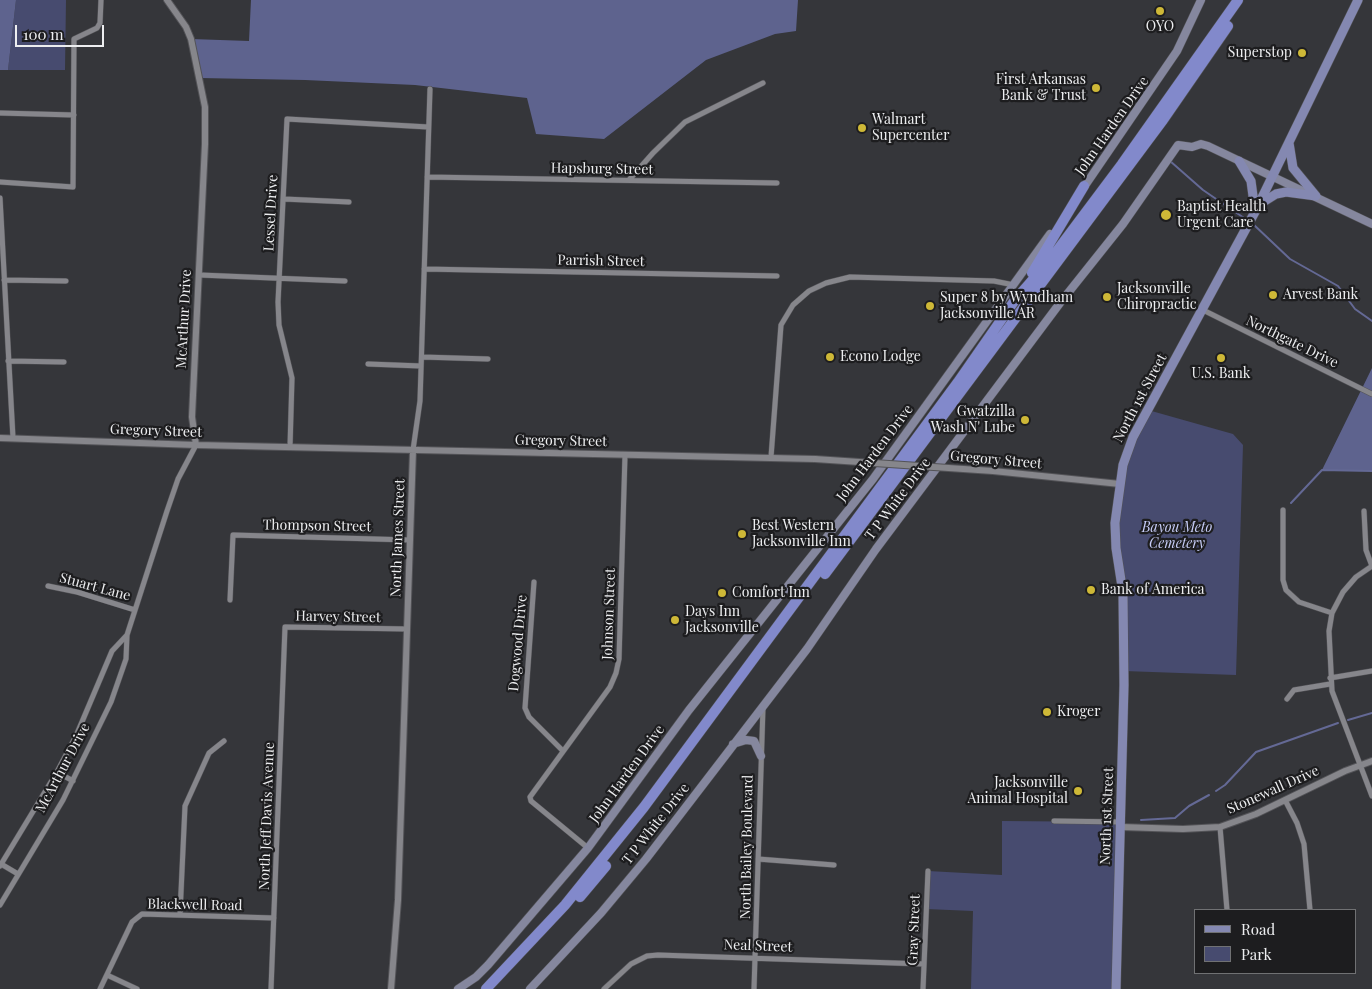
<!DOCTYPE html>
<style>
body{margin:0}
#map{position:relative;width:1372px;height:989px;overflow:hidden;background:#35363a;font-family:"Playfair Display",serif}
canvas{display:block}
.legend{position:absolute;left:1194px;top:909px;width:162px;height:65px;box-sizing:border-box;background:#1d1d1f;border:1px solid #707173;margin:0;padding:6px 9px;list-style:none;font-size:15px;color:#edeef0}
.legend li{display:flex;align-items:center;gap:10px;height:25px}
.legend b{width:25px;border:1px solid #707173}
.scale{position:absolute;left:15px;top:25px;width:89px;height:22px;box-sizing:border-box;border:2px solid #edeef0;border-top:0;padding-left:6px;font-size:15px;line-height:18px;white-space:nowrap;color:#edeef0;-webkit-text-stroke:4px #1d1d1f;paint-order:stroke}
</style>
<div id="map">
<canvas width="1372" height="989"></canvas>
<ul class="legend">
<li><b style="height:6px;background:#8488b1"></b>Road</li>
<li><b style="height:14px;background:#474b6f"></b>Park</li>
</ul>
<div class="scale">100 m</div>
</div>
<script>
const g = document.querySelector('canvas').getContext('2d');
g.lineJoin = 'round';
function fill(path, color) { g.fillStyle = color; g.fill(path, 'evenodd'); }
const toPath = rows => new Path2D(rows.map(r => 'M' + r).join(''));
function trace(path, color, width, dash) { g.strokeStyle = color; g.lineWidth = width; g.lineCap = dash ? 'butt' : 'round'; g.setLineDash(dash || []); g.stroke(path); }
function label(font, color, halo, rows, align = 'center') {
  g.font = font + ' "Playfair Display",serif'; g.lineWidth = 4.5; g.setLineDash([]); g.textBaseline = 'middle'; g.strokeStyle = halo; g.fillStyle = color; for (const [text, x, y, turn = 0] of rows) {
    g.save(); g.translate(x, y); g.rotate((+turn || 0) * Math.PI / 180); g.textAlign = isNaN(turn) ? turn : align; if (halo) g.strokeText(text, 0, 0); g.fillText(text, 0, 0); g.restore();
  }
}
fill(toPath([
 [16,0,66,0,65,70,8,70],
 [1148,410,1233,434,1243,445,1236,675,1124,671,1116,551,1123,465],
 [1002,821,1121,822,1116,989,971,989,973,911,926,909,928,871,1002,875]
]), '#474b6f');
fill(toPath([
 [0,0,16,0,8,70,0,70],
 [251,0,798,0,796,31,775,34,706,60,604,139,536,134,527,98,415,85,305,80,200,78,191,39,249,41],
 [1372,368,1372,471,1322,470]
]), '#5e638e');
trace(toPath([
 [1170,161,1203,190,1247,220],
 [1253,224,1290,259,1338,286,1355,309,1372,321],
 [1291,503,1322,470,1372,471],
 [1348,720,1372,713],
 [1216,791,1225,785,1256,752,1338,723],
 [1141,820,1175,818,1189,806,1209,795]
]), '#646995', 2);
const minor = toPath([
 [0,113,74,115],
 [427,177,777,183],
 [629,180,653,153,685,122,763,83],
 [0,182,73,187,74,39,97,28,100,23,101,0],
 [0,198,13,438],
 [284,199,349,202],
 [424,269,777,276],
 [200,275,345,281],
 [4,280,66,281],
 [1203,310,1372,394],
 [422,357,488,359],
 [8,361,64,362],
 [368,364,421,366],
 [290,447,292,378,279,325,278,302,287,119,428,127],
 [413,450,420,401,430,89],
 [771,457,781,325,793,305,809,291,826,283,850,277,994,281,1014,285],
 [1283,510,1283,580,1286,590,1299,602,1332,613],
 [1364,511,1366,550,1372,566],
 [1372,566,1356,577,1343,592,1332,613,1329,631,1332,691,1372,796],
 [534,582,525,708,529,717,563,751],
 [48,586,77,592,135,610],
 [230,600,233,535,410,540],
 [1330,678,1372,671],
 [1287,699,1294,690,1330,684],
 [57,772,73,781],
 [1285,800,1297,823,1304,844,1310,910],
 [1054,821,1121,822],
 [1220,827,1227,910],
 [588,848,531,801,530,797,610,687,616,673,619,659,625,455],
 [758,859,834,865],
 [1,864,18,874],
 [0,866,57,772,76,736,112,651,127,635],
 [0,905,63,800,111,702,126,659,127,635,167,511,178,479,196,445],
 [180,914,185,806,209,753,224,741],
 [107,975,137,989],
 [100,989,132,922,142,914,274,918],
 [271,989,285,627,407,629],
 [604,989,631,964,647,956,658,955,924,964],
 [754,989,763,707],
 [923,989,928,871]
]);
const tertiary = toPath([
 [167,0,186,27,191,39,205,107,205,144,193,395,192,417,196,445],
 [0,438,196,445,815,459],
 [993,471,1120,484],
 [1121,827,1183,829,1220,827,1256,814,1345,771,1372,761],
 [391,989,398,900,413,450]
]);
const secondary = toPath([
 [1082,190,1177,51,1201,0],
 [733,744,746,740,754,741,761,756],
 [458,989,476,977,488,965,588,848,689,710,873,479,1050,234],
 [530,989,601,913,646,859,807,649,876,549,1060,303,1123,224,1178,145,1192,147,1201,144,1208,146,1372,224]
]);
const primary = toPath([
 [1289,143,1293,168,1316,196],
 [1239,161,1251,181,1255,211],
 [1260,204,1276,194,1286,192,1316,196],
 [1116,989,1124,685,1123,593,1116,548,1115,523,1123,465,1133,437,1256,210,1358,0]
]);
const motorway = toPath([
 [1032,273,1084,186],
 [825,574,1163,120,1228,26],
 [580,897,606,866],
 [486,989,565,905,644,807,958,382,1015,300,1050,260,1122,164,1238,0]
]);
trace(minor, '#535357', 6);
trace(tertiary, '#535357', 8);
trace(secondary, '#535357', 9);
trace(primary, '#535357', 10);
trace(motorway, '#535357', 11);
trace(minor, '#86868b', 5);
trace(tertiary, '#86868b', 6);
trace(secondary, '#85879e', 8);
trace(primary, '#8488b1', 9);
trace(motorway, '#8289cb', 10);
const tertiaryBridge = toPath([
 [815,459,993,471]
]);
trace(tertiaryBridge, '#535357', 8, []);
trace(tertiaryBridge, '#86868b', 6);
for (const [x, y, r, color] of [
 [1160,11,5,"#ceb837"],
 [1302,53,5,"#ceb837"],
 [1096,88,5,"#ceb837"],
 [862,128,5,"#ceb837"],
 [1166,215,6,"#ceb837"],
 [1273,295,5,"#ceb837"],
 [1107,297,5,"#ceb837"],
 [930,306,5,"#ceb837"],
 [830,357,5,"#ceb837"],
 [1221,358,5,"#ceb837"],
 [1025,420,5,"#ceb837"],
 [742,534,5,"#ceb837"],
 [1091,590,5,"#ceb837"],
 [722,593,5,"#ceb837"],
 [675,620,5,"#ceb837"],
 [1047,712,5,"#ceb837"],
 [1078,791,5,"#ceb837"]
]) { const dot = new Path2D(); dot.arc(x, y, r, 0, 2 * Math.PI); g.fillStyle = color; g.fill(dot); trace(dot, '#1d1d1f', 2); }
label('14px', '#edeef0', '#1d1d1f', [
 ["OYO",1160,27,"center"],
 ["Superstop",1292,53,"right"],
 ["First Arkansas",1086,80,"right"],
 ["Bank & Trust",1086,96,"right"],
 ["Walmart",872,120],
 ["Supercenter",872,136],
 ["Baptist Health",1177,207],
 ["Urgent Care",1177,223],
 ["Jacksonville",1117,289],
 ["Chiropractic",1117,305],
 ["Arvest Bank",1283,295],
 ["Super 8 by Wyndham",940,298],
 ["Jacksonville AR",940,314],
 ["Econo Lodge",840,357],
 ["U.S. Bank",1221,374,"center"],
 ["Gwatzilla",1015,412,"right"],
 ["Wash N' Lube",1015,428,"right"],
 ["Best Western",752,526],
 ["Jacksonville Inn",752,542],
 ["Bank of America",1101,590],
 ["Comfort Inn",732,593],
 ["Days Inn",685,612],
 ["Jacksonville",685,628],
 ["Kroger",1057,712],
 ["Jacksonville",1068,783,"right"],
 ["Animal Hospital",1068,799,"right"]
], 'left');
label('14px', '#edeef0', '#1d1d1f', [
 ["John Harden Drive",1112,126,-55],
 ["Hapsburg Street",602,169,1],
 ["Lessel Drive",271,213,-87],
 ["Parrish Street",601,261,1],
 ["McArthur Drive",184,319,-87],
 ["Northgate Drive",1292,342,26],
 ["North 1st Street",1140,398,-62],
 ["Gregory Street",156,431,2],
 ["Gregory Street",561,441,1],
 ["John Harden Drive",875,453,-53],
 ["Gregory Street",996,460,5],
 ["T P White Drive",898,499,-53],
 ["Thompson Street",317,526,1],
 ["North James Street",398,538,-88],
 ["Stuart Lane",95,587,15],
 ["Johnson Street",609,614,-88],
 ["Harvey Street",338,617,1],
 ["Dogwood Drive",518,643,-85],
 ["McArthur Drive",63,768,-62],
 ["John Harden Drive",627,774,-54],
 ["Stonewall Drive",1273,790,-24],
 ["North Jeff Davis Avenue",267,816,-88],
 ["North 1st Street",1107,816,-88],
 ["T P White Drive",656,824,-52],
 ["North Bailey Boulevard",747,847,-89],
 ["Blackwell Road",195,905,1],
 ["Gray Street",914,930,-88],
 ["Neal Street",758,946,2]
]);
label('italic 14px', '#c7cdf7', '#1d1d1f', [
 ["Bayou Meto",1177,528],
 ["Cemetery",1177,544]
]);
</script>
